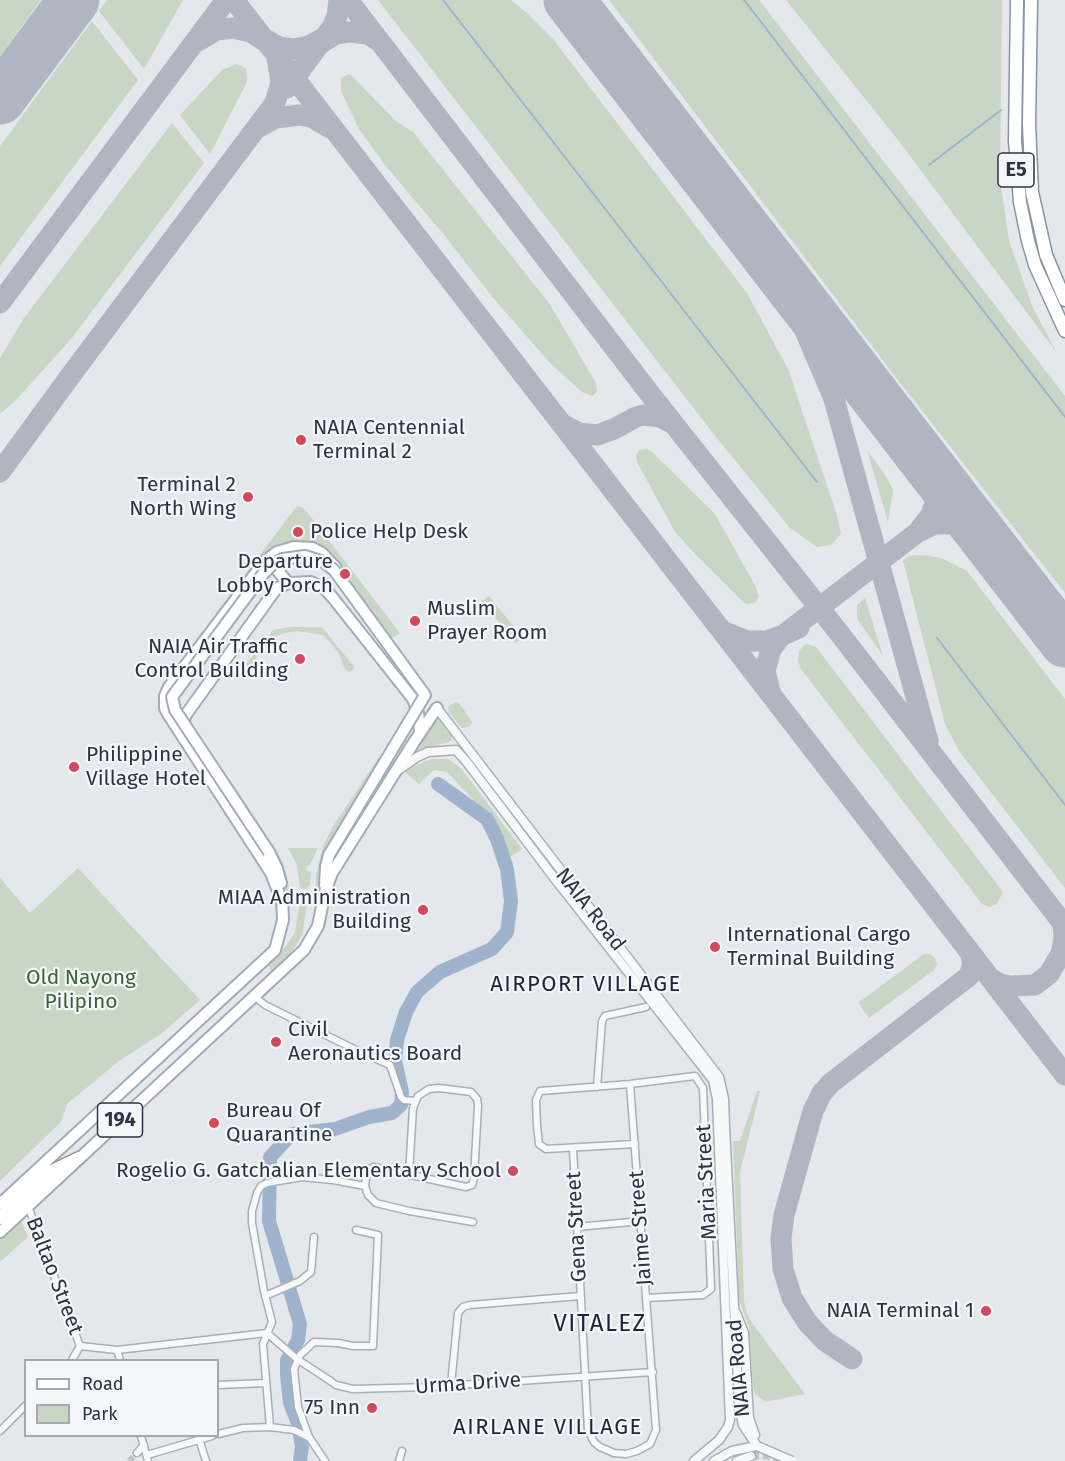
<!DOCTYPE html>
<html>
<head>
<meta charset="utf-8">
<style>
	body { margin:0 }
	#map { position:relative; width:1065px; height:1461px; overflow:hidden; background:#e4e7ec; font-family:"Fira Sans",sans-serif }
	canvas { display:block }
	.legend { position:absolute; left:24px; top:1359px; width:195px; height:78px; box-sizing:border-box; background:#f4f6f9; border:2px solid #a4a8b1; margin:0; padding:8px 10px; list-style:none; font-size:18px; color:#2b3445 }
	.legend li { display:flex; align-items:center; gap:12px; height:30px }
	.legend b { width:30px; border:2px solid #a4a8b1 }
</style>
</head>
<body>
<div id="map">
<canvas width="1065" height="1461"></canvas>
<ul class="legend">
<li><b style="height:8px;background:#fff"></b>Road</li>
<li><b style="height:16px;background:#c9d6c5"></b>Park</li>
</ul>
</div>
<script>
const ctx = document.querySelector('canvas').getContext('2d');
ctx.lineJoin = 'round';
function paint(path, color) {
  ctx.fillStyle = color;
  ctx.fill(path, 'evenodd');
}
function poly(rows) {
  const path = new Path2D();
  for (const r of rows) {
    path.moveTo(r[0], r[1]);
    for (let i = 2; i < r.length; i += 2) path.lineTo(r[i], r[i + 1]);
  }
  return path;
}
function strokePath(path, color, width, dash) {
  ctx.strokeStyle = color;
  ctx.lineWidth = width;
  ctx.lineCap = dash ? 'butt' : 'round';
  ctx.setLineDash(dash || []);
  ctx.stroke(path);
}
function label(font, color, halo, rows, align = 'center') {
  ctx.font = font + ' "Fira Sans",sans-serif';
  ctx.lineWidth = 4.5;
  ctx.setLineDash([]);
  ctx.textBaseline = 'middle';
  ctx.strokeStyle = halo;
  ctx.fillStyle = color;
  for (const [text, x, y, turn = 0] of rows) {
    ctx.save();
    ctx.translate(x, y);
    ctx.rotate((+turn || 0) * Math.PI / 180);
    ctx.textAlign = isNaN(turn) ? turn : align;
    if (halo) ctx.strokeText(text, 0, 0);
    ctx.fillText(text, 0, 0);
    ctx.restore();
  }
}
paint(poly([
	[0,0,41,0,0,56],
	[107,0,183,0,144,69,99,11],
	[378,0,511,0,530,16,553,39,747,293,789,371,803,414,836,512,841,534,831,545,817,547,790,528,712,432],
	[609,0,759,0,1065,396,1065,593,891,371],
	[786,0,1002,0,1000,179,1009,241,1033,308,1057,353,898,140],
	[92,21,138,80,0,266,0,146],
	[236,64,246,68,247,82,210,154,180,115,222,70],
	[350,74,396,121,413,132,549,303,596,383,597,391,595,394,592,396,582,392,550,363,494,299,445,236,384,164,359,129,341,91,341,79,344,76],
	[172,123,204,163,71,339,16,400,0,414,0,358,24,318],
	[647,449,652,452,715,514,756,587,759,596,756,602,749,604,744,603,697,556,675,532,637,462,636,456,639,450],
	[867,450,886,476,893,490,888,522],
	[297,506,302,507,307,512,400,633,389,640,332,567,290,555,218,615,216,613],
	[924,555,941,558,967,571,1065,699,1065,888,959,751,945,724,903,561,908,556],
	[489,596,523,638,515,643,482,601],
	[865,598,883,656,857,619,857,605],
	[291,627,322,627,355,668,350,672,345,669,338,652,323,635,297,631,285,633,273,637,257,655,251,672,244,672,242,669,273,630],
	[808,644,816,647,1003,892,997,904,989,907,982,904,801,669,798,661,799,651,803,646],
	[455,702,459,703,471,720,472,723,469,727,462,728,449,713,448,707],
	[439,713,454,734,451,741,414,752],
	[379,757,381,761,323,857,319,875,319,905,315,905,316,875,323,846,332,828],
	[432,759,448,759,460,767,522,849,510,857,507,856,490,818,447,772,434,770,419,784,405,772,411,767],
	[230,780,277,851,284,865,289,887,287,905,285,903,281,876,228,782],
	[288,848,318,848,310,865,307,866,306,870,311,872,310,885,307,889,302,889,300,888,297,865],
	[78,868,200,1000,161,1034,119,1061,67,1104,61,1122,0,1181,0,878,30,913],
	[301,896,306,896,308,898,302,936,286,960,273,973,271,972,269,965,287,945,295,932],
	[924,954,930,954,935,958,937,964,934,970,869,1018,858,1003],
	[757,1091,760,1091,740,1173,744,1301,747,1314,752,1323,805,1394,765,1402,755,1394,753,1387,749,1327,739,1300,733,1141,740,1141],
	[21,1221,28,1237,0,1262,0,1240]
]), '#c9d6c5');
strokePath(poly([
	[443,0,817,482],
	[744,0,1065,417],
	[929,165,1001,110],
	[937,638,1065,805]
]), '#9fb4cc', 2);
strokePath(poly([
	[300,1461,302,1447,298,1423,290,1403,287,1375,287,1360,298,1340,300,1324,269,1221,270,1157,292,1134,335,1129,369,1117,392,1113,401,1105,402,1092,395,1061,397,1040,406,1012,417,992,440,972,492,949,507,932,511,901,507,869,497,839,487,819,438,784]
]), '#9fb4cc', 14);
strokePath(poly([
	[234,0,1065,1075],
	[348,0,650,394,840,634,1065,926],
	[265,39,279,47,293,49,309,46,325,37],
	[198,41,217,30,232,28,251,32,263,40],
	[321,43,336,34,349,32,368,34,380,42],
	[287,88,333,26,337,16,339,0],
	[259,127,276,118,299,115,311,117,330,128],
	[754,240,803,326,834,399,928,741],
	[0,303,226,0],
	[562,424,579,433,597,435,614,429,636,417,643,415,660,417,672,423],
	[929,466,935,481,937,498,931,515,918,532,935,524,959,524,972,529,989,544],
	[0,472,71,375,275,103,281,82,277,58],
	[722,631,747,641,766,641,781,636],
	[786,633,918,532],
	[770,691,765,671,771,649,781,636,799,628],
	[990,978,1000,984,1010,986,1035,985,1049,974,1061,954,1064,938,1063,923],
	[852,1359,825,1341,807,1322,792,1298,783,1269,781,1238,784,1215,813,1111,822,1093,831,1083,969,976,973,964,970,952]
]), '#b0b6c1', 21);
strokePath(poly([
	[569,0,1065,642],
	[0,99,74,0]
]), '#b0b6c1', 51);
strokePath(poly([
	[129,1461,137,1453]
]), '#bfc3cb', 6, [6, 3]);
strokePath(poly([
	[751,1456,767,1455,782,1461]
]), '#bfc3cb', 8, [8, 4]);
const minor = poly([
	[254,996,265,1005,358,1051,390,1065,401,1097,404,1100,415,1101],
	[597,1087,602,1021,605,1016,646,1007],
	[635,1144,546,1149,539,1144,537,1126,536,1100,540,1091,630,1084,695,1076,703,1088,711,1289,703,1295,646,1298],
	[573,1149,588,1430,594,1442,600,1447,614,1453,626,1454,637,1451,650,1444,656,1430,630,1084],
	[409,1174,413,1108,418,1096,429,1089,439,1088,471,1092,477,1099,478,1105,474,1178,472,1185,466,1187,374,1167,367,1170,365,1186,368,1195,376,1203,409,1211,473,1222],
	[28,1206,80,1346],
	[577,1227,641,1221],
	[265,1296,300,1281,311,1272,314,1237],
	[267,1333,297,1359,329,1380,336,1385,353,1389,430,1387,653,1372],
	[80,1346,117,1350,267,1333],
	[117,1350,120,1360],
	[72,1360,80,1346],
	[218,1385,266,1383],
	[451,1385,458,1313,463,1307,470,1305,580,1296],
	[270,1427,263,1344,272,1322,264,1291,252,1223,252,1211,257,1193,261,1186,267,1183,302,1177,333,1180,365,1186],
	[0,1431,26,1405],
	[218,1434,243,1428,270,1427,294,1430,308,1437],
	[141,1436,148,1461],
	[199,1439,206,1461],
	[137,1453,144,1445],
	[147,1455,212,1436],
	[325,1461,309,1437,298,1407,294,1369,300,1355,314,1342,338,1343,353,1346,373,1346,378,1235,356,1230],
	[399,1461,402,1451]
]);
const tertiary = poly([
	[437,708,719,1077,724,1099,725,1127,739,1404,743,1425,757,1446,732,1451,714,1461],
	[400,769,417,757,428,752,456,750,466,761,555,879,713,1080,717,1099,730,1420,728,1427,719,1440,694,1461],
	[736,1313,744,1333,749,1418,755,1435],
	[737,1461,751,1456]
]);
const primary = poly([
	[268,559,288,583],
	[183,728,185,716,276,589,288,583,311,582,325,589,333,598,413,699,418,713,420,732],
	[269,852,277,869,281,883],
	[325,885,326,866,329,855],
	[283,904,271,873,168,714,165,708,165,696,169,687,252,578,265,561,277,552,294,547,313,548,322,553,336,568],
	[0,1204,275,950,283,920,282,898],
	[0,1232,304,950,318,926,325,892,332,873,414,742,437,708]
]);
const motorway = poly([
	[1017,0,1015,141,1020,202,1028,241,1035,265,1065,331],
	[1031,0,1029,124,1032,192,1046,255,1065,300],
	[0,1218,48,1173,79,1158]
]);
strokePath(minor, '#a9aeb7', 9);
strokePath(tertiary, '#a9aeb7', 11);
strokePath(primary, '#a3abb8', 14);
strokePath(motorway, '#8b94a3', 15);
strokePath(minor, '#f7f8fa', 6);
strokePath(tertiary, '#f7f8fa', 8);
strokePath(primary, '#fff', 10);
strokePath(motorway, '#fff', 12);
const tertiaryBridge = poly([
	[757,1446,792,1461]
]);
const primaryBridge = poly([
	[269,852,175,710,172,697,263,574,273,564,282,559,305,556,324,562,334,570,425,695,329,855]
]);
strokePath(tertiaryBridge, '#a9aeb7', 11, []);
strokePath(primaryBridge, '#a3abb8', 14, []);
strokePath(tertiaryBridge, '#f7f8fa', 8);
strokePath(primaryBridge, '#fff', 10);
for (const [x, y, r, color] of [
	[301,440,6,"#d1495b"],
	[248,497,6,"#d1495b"],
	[298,532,6,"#d1495b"],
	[345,574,6,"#d1495b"],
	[415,621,6,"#d1495b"],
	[300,659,6,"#d1495b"],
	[74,767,6,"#d1495b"],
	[423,910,6,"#d1495b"],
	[715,947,6,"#d1495b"],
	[276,1042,6,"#d1495b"],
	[214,1123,6,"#d1495b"],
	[513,1171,6,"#d1495b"],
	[986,1311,6,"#d1495b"],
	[372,1408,6,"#d1495b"]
]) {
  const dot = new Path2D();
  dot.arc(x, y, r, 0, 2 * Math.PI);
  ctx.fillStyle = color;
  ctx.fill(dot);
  strokePath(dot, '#f4f6f9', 2);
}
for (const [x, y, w] of [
	[1016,170,36],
	[120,1120,45]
]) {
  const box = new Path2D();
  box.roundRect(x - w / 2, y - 17, w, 34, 4.5);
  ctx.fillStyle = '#f4f6f9';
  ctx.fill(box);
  strokePath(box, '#2b3445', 1.5);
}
label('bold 20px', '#2b3445', null, [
	["E5",1016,170],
	["194",120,1120]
]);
label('21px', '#2b3445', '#f4f6f9', [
	["NAIA Centennial",313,428],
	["Terminal 2",313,452],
	["Terminal 2",236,485,"right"],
	["North Wing",236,509,"right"],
	["Police Help Desk",310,532],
	["Departure",333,562,"right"],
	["Lobby Porch",333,586,"right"],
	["Muslim",427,609],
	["Prayer Room",427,633],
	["NAIA Air Traffic",288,647,"right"],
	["Control Building",288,671,"right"],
	["Philippine",86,755],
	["Village Hotel",86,779],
	["MIAA Administration",411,898,"right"],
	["Building",411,922,"right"],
	["International Cargo",727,935],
	["Terminal Building",727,959],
	["Civil",288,1030],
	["Aeronautics Board",288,1054],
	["Bureau Of",226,1111],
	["Quarantine",226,1135],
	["Rogelio G. Gatchalian Elementary School",501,1171,"right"],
	["NAIA Terminal 1",974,1311,"right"],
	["75 Inn",360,1408,"right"]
], 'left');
label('21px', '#2b3445', '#f4f6f9', [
	["NAIA Road",590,910,52],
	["Maria Street",707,1182,-93],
	["Gena Street",577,1227,-93],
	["Jaime Street",641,1228,-94],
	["Baltao Street",54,1276,69],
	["NAIA Road",739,1368,-95],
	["Urma Drive",468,1384,-4]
]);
label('21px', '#3f6138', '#f4f6f9', [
	["Old Nayong",81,978],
	["Pilipino",81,1002]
]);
ctx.letterSpacing = '1.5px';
label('22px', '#1d2536', '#f4f6f9', [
	["AIRPORT VILLAGE",586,985],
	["AIRLANE VILLAGE",548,1428]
]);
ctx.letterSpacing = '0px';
ctx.letterSpacing = '1.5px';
label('24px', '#1d2536', '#f4f6f9', [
	["VITALEZ",600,1324]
]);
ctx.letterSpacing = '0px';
</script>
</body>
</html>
